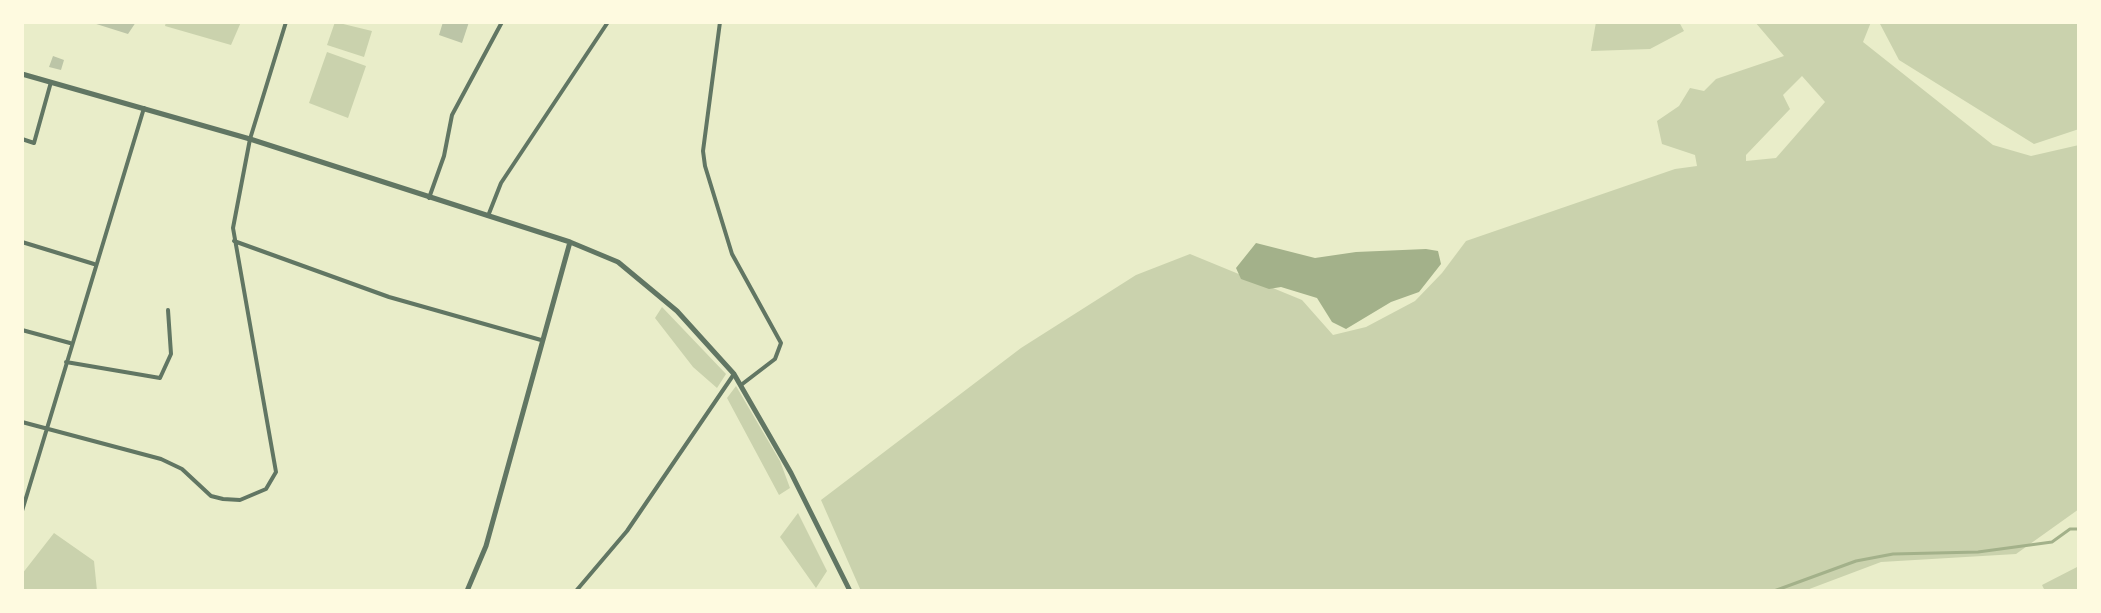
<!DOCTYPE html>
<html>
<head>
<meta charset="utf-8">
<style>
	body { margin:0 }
	#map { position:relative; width:2101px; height:613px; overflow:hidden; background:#e9edc9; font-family:Overpass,sans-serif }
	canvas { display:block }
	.frame { position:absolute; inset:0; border:24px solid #fefae0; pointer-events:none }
</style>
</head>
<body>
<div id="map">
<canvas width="2101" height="613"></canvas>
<div class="frame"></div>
</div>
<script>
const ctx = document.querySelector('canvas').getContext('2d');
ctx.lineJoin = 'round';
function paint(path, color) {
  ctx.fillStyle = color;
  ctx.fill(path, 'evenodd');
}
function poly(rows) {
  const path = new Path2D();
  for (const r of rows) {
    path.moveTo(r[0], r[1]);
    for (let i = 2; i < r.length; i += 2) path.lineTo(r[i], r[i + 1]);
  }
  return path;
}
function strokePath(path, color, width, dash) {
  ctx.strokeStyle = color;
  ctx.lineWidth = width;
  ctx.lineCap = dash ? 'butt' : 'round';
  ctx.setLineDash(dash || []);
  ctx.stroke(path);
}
paint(poly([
	[166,22,241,22,231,45,165,26],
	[335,22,372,31,364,57,327,45],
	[1596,22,1679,22,1684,31,1650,49,1591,51],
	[1755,22,1871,22,1863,42,1993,145,2031,156,2079,145,2079,509,2016,554,1881,562,1804,591,861,591,821,500,1021,348,1136,275,1190,254,1302,300,1333,335,1366,327,1415,301,1442,273,1466,241,1675,169,1697,166,1695,155,1662,144,1657,121,1679,106,1690,88,1704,91,1716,79,1784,56],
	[1802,76,1825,102,1776,158,1746,161,1746,155,1790,109,1783,95],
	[1879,22,2079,22,2079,129,2034,144,1899,60],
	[327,52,366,66,348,118,309,103],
	[662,307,726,374,717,388,693,367,655,318],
	[736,386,780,461,790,488,779,495,727,398],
	[798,513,827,571,816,588,780,537],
	[54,533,94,561,97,591,22,591,22,574],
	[2079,566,2079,591,2045,591,2042,585]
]), '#cad2ad');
paint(poly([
	[1256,243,1315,258,1356,252,1426,249,1438,251,1441,264,1419,292,1391,302,1346,329,1332,322,1317,298,1281,287,1269,289,1241,279,1236,268]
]), '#a3b18a');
strokePath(poly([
	[1774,591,1856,561,1893,554,1978,552,2052,542,2070,529,2079,529]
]), '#a3b18a', 3);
paint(poly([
	[90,22,136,22,128,34],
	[443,22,469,22,462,43,439,35],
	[53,56,64,60,61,70,49,67]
]), '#bcc5a7');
strokePath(poly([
	[720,22,703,151,705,166,732,254,781,343,775,359,741,385],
	[22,139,34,143,51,82],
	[429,198,444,156,452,115,502,22],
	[488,216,501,183,608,22],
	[234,241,389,297,541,340],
	[22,242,94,264],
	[22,330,70,343],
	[66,362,160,378,171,354,168,310],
	[22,422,161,459,182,469,211,496,223,499,240,500,266,489,276,472,233,228,250,139,286,22],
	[22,511,144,108],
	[576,591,627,531,734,374]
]), '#617663', 4);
strokePath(poly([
	[22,74,250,139,570,242,618,262,677,311,734,374,791,473,850,591],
	[467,591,486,546,570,242]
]), '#617663', 5);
</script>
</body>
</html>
